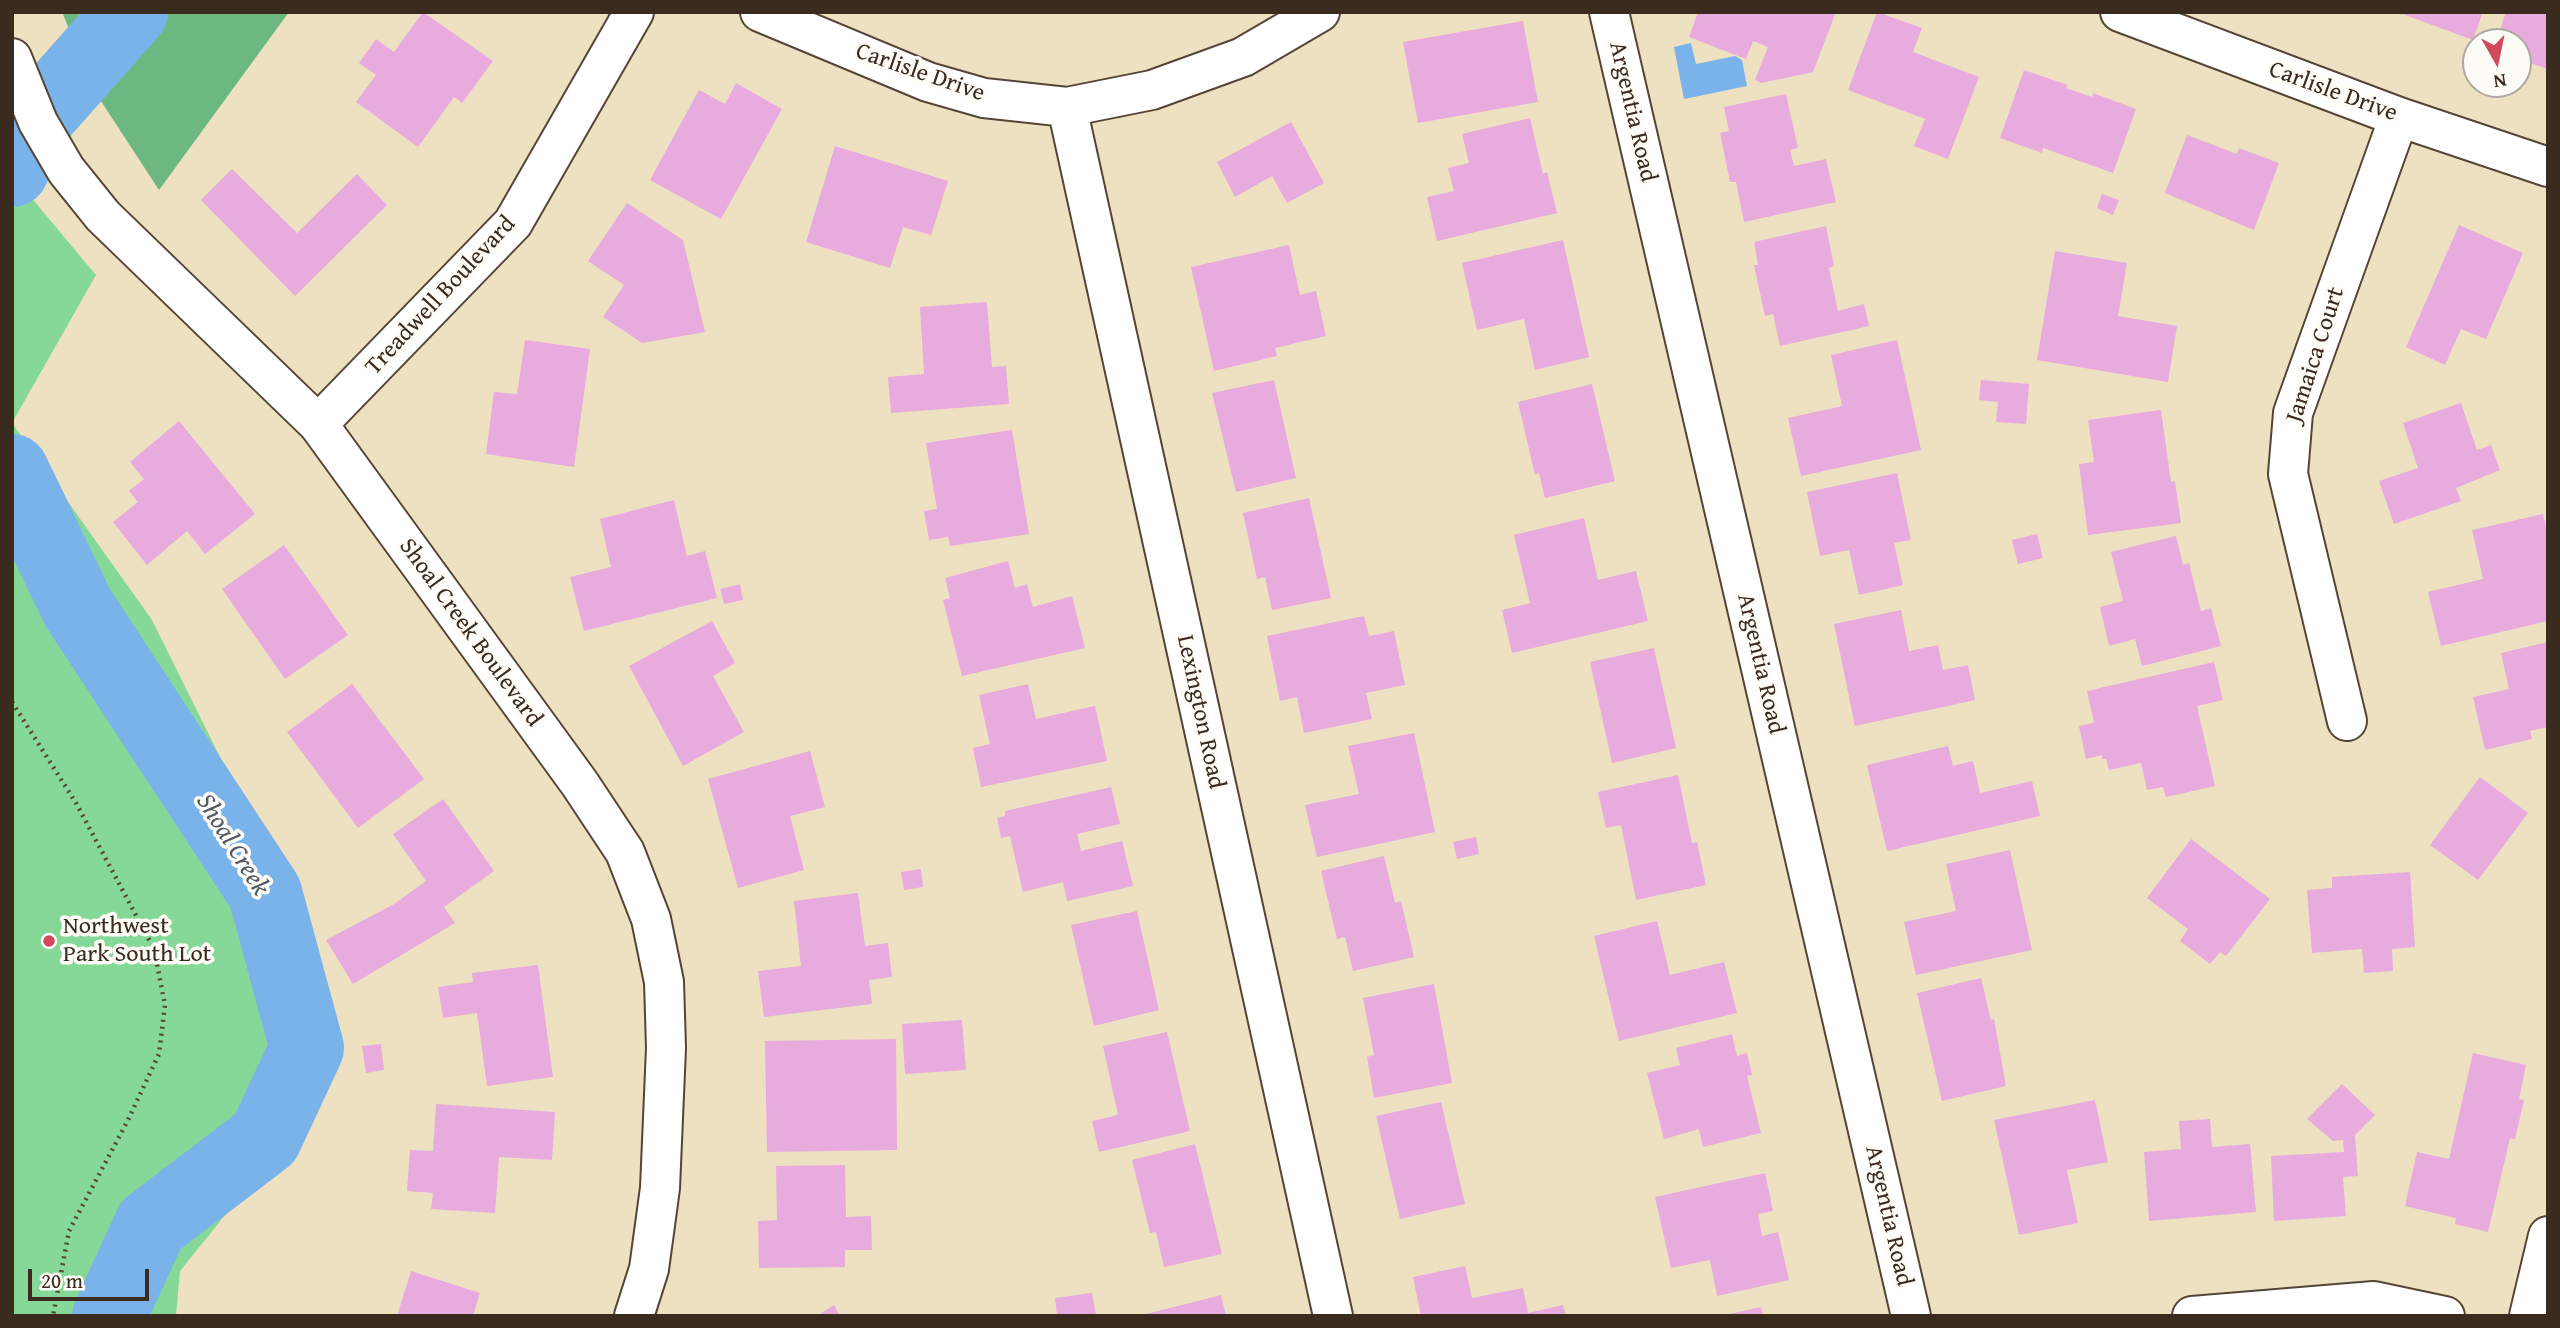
<!DOCTYPE html>
<html>
<head>
<meta charset="utf-8">
<style>
	body { margin:0 }
	#map { position:relative; width:2560px; height:1328px; overflow:hidden; background:#ede1c1; font-family:"Gentium Book Plus",serif }
	canvas { display:block }
	.frame { position:absolute; inset:0; border:14px solid #3b2a1e; pointer-events:none }
	.north { position:absolute; left:2462px; top:28px; width:70px; height:70px; box-sizing:border-box; background:#fdfcf7; border:2px solid #afa8a0; border-radius:50%; rotate:171deg; font-size:19px; font-weight:700; line-height:28px; text-align:center; color:#3b2a1e }
	.north::after { content:''; display:block; margin:auto; width:24px; height:32px; background:#d1495b; clip-path:polygon(50% 0,100% 100%,50% 72%,0 100%) }
	.scale { position:absolute; left:28px; top:1269px; width:121px; height:32px; box-sizing:border-box; border:4px solid #3b2a1e; border-top:0; padding-left:9px; font-size:21px; line-height:24px; white-space:nowrap; color:#3b2a1e; -webkit-text-stroke:5px #fdfcf7; paint-order:stroke }
</style>
</head>
<body>
<div id="map">
<canvas width="2560" height="1328"></canvas>
<div class="frame"></div>
<div class="north">N</div>
<div class="scale">20 m</div>
</div>
<script>
const ctx = document.querySelector('canvas').getContext('2d');
ctx.lineJoin = 'round';
function paint(path, color) {
  ctx.fillStyle = color;
  ctx.fill(path, 'evenodd');
}
function poly(rows) {
  const path = new Path2D();
  for (const r of rows) {
    path.moveTo(r[0], r[1]);
    for (let i = 2; i < r.length; i += 2) path.lineTo(r[i], r[i + 1]);
  }
  return path;
}
function strokePath(path, color, width, dash) {
  ctx.strokeStyle = color;
  ctx.lineWidth = width;
  ctx.lineCap = dash ? 'butt' : 'round';
  ctx.setLineDash(dash || []);
  ctx.stroke(path);
}
function label(font, color, halo, rows, align = 'center') {
  ctx.font = font + ' "Gentium Book Plus",serif';
  ctx.lineWidth = 7;
  ctx.setLineDash([]);
  ctx.textBaseline = 'middle';
  ctx.strokeStyle = halo;
  ctx.fillStyle = color;
  for (const [text, x, y, turn = 0] of rows) {
    ctx.save();
    ctx.translate(x, y);
    ctx.rotate((+turn || 0) * Math.PI / 180);
    ctx.textAlign = isNaN(turn) ? turn : align;
    if (halo) ctx.strokeText(text, 0, 0);
    ctx.fillText(text, 0, 0);
    ctx.restore();
  }
}
paint(poly([
	[12,167,19,183,96,275,12,423,152,620,293,904,322,1095,180,1271,176,1316,12,1316]
]), '#86d898');
paint(poly([
	[62,12,289,12,159,190,97,95]
]), '#6cb880');
paint(poly([
	[1691,43,1696,64,1735,56,1742,60,1747,86,1684,99,1674,47]
]), '#79b3ea');
strokePath(poly([
	[12,170,37,118,131,12],
	[12,471,78,608,265,893,307,1048,265,1138,151,1225,109,1316]
]), '#79b3ea', 74);
paint(poly([
	[423,12,493,61,462,103,454,97,418,147,356,102,376,75,359,63,376,39,394,52],
	[1698,12,1836,12,1813,72,1761,83,1755,80,1768,47,1753,41,1746,59,1689,37],
	[1877,12,1922,28,1913,52,1979,77,1948,159,1914,146,1925,119,1848,90],
	[2397,12,2483,12,2473,40],
	[2506,12,2548,12,2548,69,2518,59,2518,42,2496,42],
	[1523,21,1538,102,1418,123,1403,42],
	[2024,70,2068,85,2066,88,2092,97,2093,93,2136,109,2113,173,2043,148,2042,153,2000,138],
	[736,83,782,109,721,219,650,180,699,90,725,104],
	[1786,94,1798,148,1790,150,1794,166,1826,159,1836,202,1744,222,1736,182,1730,182,1720,133,1729,131,1724,107],
	[1530,118,1543,174,1547,172,1557,213,1437,241,1427,197,1454,191,1448,168,1469,163,1462,134],
	[1291,122,1324,183,1287,203,1272,176,1235,197,1217,162],
	[2187,135,2237,154,2239,148,2279,163,2254,230,2165,193],
	[835,146,948,181,931,235,903,227,890,268,806,242],
	[232,169,297,233,357,174,387,205,295,296,201,200],
	[2102,194,2119,200,2113,215,2097,208],
	[627,203,683,240,705,332,642,343,603,317,624,285,588,261],
	[2459,225,2523,253,2486,339,2461,329,2445,365,2406,347],
	[1826,226,1834,266,1829,268,1838,311,1864,304,1869,326,1780,346,1773,314,1765,316,1754,265,1758,265,1754,242],
	[1563,240,1589,357,1535,370,1524,319,1477,330,1462,263],
	[1289,245,1300,295,1316,291,1326,336,1275,348,1277,356,1214,371,1191,267],
	[2055,251,2127,263,2118,316,2177,326,2168,382,2037,360],
	[987,302,992,367,1006,366,1009,404,891,413,888,377,924,374,920,307],
	[525,340,590,349,574,467,486,454,494,392,517,394],
	[1897,340,1921,450,1801,476,1788,418,1842,406,1831,355],
	[1274,380,1296,478,1236,492,1212,393],
	[1981,380,2029,384,2026,424,1996,422,1998,402,1979,400],
	[1592,384,1615,481,1545,498,1539,473,1535,475,1518,402],
	[2461,403,2477,450,2491,445,2500,470,2456,488,2461,501,2394,524,2379,481,2418,468,2403,423],
	[2161,410,2171,482,2175,481,2181,523,2088,535,2079,464,2094,462,2088,420],
	[179,421,255,514,205,554,187,531,147,565,113,522,138,502,129,491,144,479,130,462],
	[1012,430,1029,534,950,546,948,537,929,540,924,511,937,509,926,443],
	[1897,473,1911,540,1894,543,1903,585,1859,595,1849,550,1820,556,1807,492],
	[1309,498,1331,598,1272,610,1265,577,1257,579,1243,513],
	[674,500,687,556,705,551,717,598,584,631,570,577,611,567,600,519],
	[2543,514,2548,536,2548,621,2441,646,2428,592,2483,579,2472,530],
	[1584,518,1598,580,1636,571,1648,621,1512,653,1502,610,1530,603,1514,535],
	[2037,534,2043,558,2018,564,2012,540],
	[2176,536,2183,565,2189,563,2201,611,2211,608,2221,646,2142,666,2135,639,2109,646,2100,607,2123,601,2111,552],
	[284,545,348,635,285,679,222,589],
	[1008,561,1015,588,1027,584,1033,607,1072,596,1085,648,962,676,943,600,950,598,945,578],
	[740,584,743,600,724,604,720,589],
	[1901,610,1909,651,1938,645,1943,670,1968,665,1975,700,1855,726,1834,624],
	[1364,616,1369,636,1394,631,1405,685,1366,693,1372,719,1304,733,1297,697,1280,701,1267,636],
	[712,621,735,663,713,676,744,732,683,766,629,666],
	[2548,642,2548,727,2530,731,2532,739,2485,750,2473,697,2509,689,2501,653],
	[1654,648,1676,748,1612,763,1590,662],
	[2214,662,2223,700,2197,706,2215,786,2166,797,2163,787,2147,790,2141,763,2109,770,2106,759,2102,759,2102,755,2086,759,2079,726,2094,723,2087,691],
	[352,684,424,779,358,828,287,732],
	[1028,684,1036,719,1095,706,1107,761,981,787,973,748,990,744,979,695],
	[1414,733,1435,832,1317,857,1305,805,1359,794,1348,746],
	[1948,746,1953,766,1973,761,1980,793,2032,781,2040,816,1887,851,1867,765],
	[810,751,825,807,790,816,804,870,738,888,708,779],
	[1678,775,1692,843,1697,842,1706,885,1636,900,1621,825,1606,828,1598,792],
	[2480,777,2528,813,2478,880,2430,845],
	[1111,787,1120,824,1077,834,1081,851,1122,841,1133,886,1067,901,1063,882,1023,892,1010,836,1001,838,997,818,1005,816,1005,811],
	[443,799,494,871,444,907,455,923,353,984,326,940,394,904,426,881,393,834],
	[1476,837,1479,854,1457,859,1453,842],
	[2191,839,2270,899,2226,956,2220,952,2210,964,2180,941,2188,929,2147,898],
	[2010,850,2032,950,1916,975,1904,922,1956,911,1946,864],
	[1384,856,1395,903,1401,901,1414,957,1353,971,1345,937,1337,939,1321,871],
	[921,869,923,887,904,890,901,872],
	[2410,872,2415,947,2392,949,2393,971,2364,973,2362,949,2312,953,2307,890,2332,888,2332,877],
	[858,893,865,946,888,943,892,977,869,980,872,1004,764,1017,758,971,801,966,794,901],
	[1137,911,1159,1010,1094,1026,1071,925],
	[1657,921,1670,975,1724,962,1737,1013,1619,1041,1594,936],
	[538,965,553,1077,487,1086,477,1013,443,1018,438,987,473,982,472,973],
	[1981,978,1991,1020,1994,1019,2006,1086,1942,1101,1917,993],
	[1434,984,1452,1083,1374,1098,1367,1057,1374,1055,1363,998],
	[962,1020,966,1070,905,1074,902,1024],
	[1167,1032,1190,1131,1099,1152,1092,1121,1118,1115,1103,1046],
	[1732,1034,1737,1056,1747,1053,1752,1075,1747,1076,1761,1133,1703,1147,1699,1129,1664,1139,1647,1073,1680,1065,1676,1048],
	[896,1039,897,1150,767,1152,765,1041],
	[381,1044,384,1070,366,1073,362,1046],
	[2473,1053,2526,1065,2519,1099,2524,1100,2515,1139,2510,1138,2488,1232,2455,1224,2456,1218,2405,1206,2417,1152,2449,1159],
	[2342,1084,2375,1115,2355,1135,2358,1176,2343,1177,2346,1216,2274,1221,2271,1156,2344,1152,2343,1140,2333,1141,2307,1119],
	[2095,1100,2108,1162,2067,1170,2078,1223,2019,1235,1994,1120],
	[1441,1102,1465,1204,1400,1219,1376,1116],
	[436,1104,555,1112,552,1160,499,1157,495,1213,431,1209,433,1193,407,1191,410,1150,433,1151],
	[2210,1119,2212,1147,2250,1144,2256,1212,2149,1221,2144,1152,2181,1149,2179,1121],
	[1195,1144,1222,1254,1164,1267,1156,1232,1150,1233,1132,1160],
	[845,1165,846,1217,871,1216,872,1250,845,1250,845,1267,759,1268,758,1221,777,1220,776,1166],
	[1765,1173,1773,1211,1758,1214,1762,1236,1778,1232,1789,1280,1717,1296,1710,1260,1671,1268,1655,1197],
	[1465,1266,1472,1298,1523,1288,1528,1313,1563,1305,1566,1316,1421,1316,1413,1277],
	[411,1271,480,1293,473,1316,397,1316],
	[1092,1293,1096,1315,1057,1316,1055,1298],
	[1221,1295,1226,1316,1142,1316,1142,1315],
	[834,1305,840,1316,817,1316],
	[1761,1307,1763,1316,1725,1316,1725,1315]
]), '#e8abdd');
const minor = poly([
	[760,12,928,82,984,98,1067,107,1152,90,1243,57,1320,12],
	[1609,12,1911,1316],
	[2120,12,2399,117,2548,167],
	[1067,107,1333,1316],
	[318,424,513,223,634,12],
	[2347,721,2288,474,2293,413,2399,117],
	[2192,1316,2374,1301,2445,1316]
]);
const tertiary = poly([
	[12,58,38,122,66,170,103,216,318,424,580,784,625,852,651,919,664,982,666,1048,660,1188,649,1269,634,1316],
	[2529,1316,2548,1236]
]);
strokePath(minor, '#564536', 42);
strokePath(tertiary, '#564536', 42);
strokePath(poly([
	[12,702,76,803,154,949,165,1005,159,1054,127,1122,69,1231,53,1316]
]), '#564536', 4.5, [2, 5]);
strokePath(minor, '#fff', 38);
strokePath(tertiary, '#fff', 38);
for (const [x, y, r, color] of [
	[49,941,7,"#d1495b"]
]) {
  const dot = new Path2D();
  dot.arc(x, y, r, 0, 2 * Math.PI);
  ctx.fillStyle = color;
  ctx.fill(dot);
  strokePath(dot, '#fdfcf7', 2.5);
}
label('24px', '#3b2a1e', '#fdfcf7', [
	["Carlisle Drive",920,73,19],
	["Carlisle Drive",2333,92,20],
	["Argentia Road",1632,112,77],
	["Treadwell Boulevard",441,296,-47],
	["Jamaica Court",2316,355,-72],
	["Shoal Creek Boulevard",470,633,54],
	["Argentia Road",1760,664,77],
	["Lexington Road",1200,712,78],
	["Argentia Road",1888,1216,77]
]);
label('24px', '#3b2a1e', '#fdfcf7', [
	["Northwest",63,927],
	["Park South Lot",63,955]
], 'left');
label('italic 26px', '#515a65', '#fdfcf7', [
	["Shoal Creek",232,845,58]
]);
</script>
</body>
</html>
